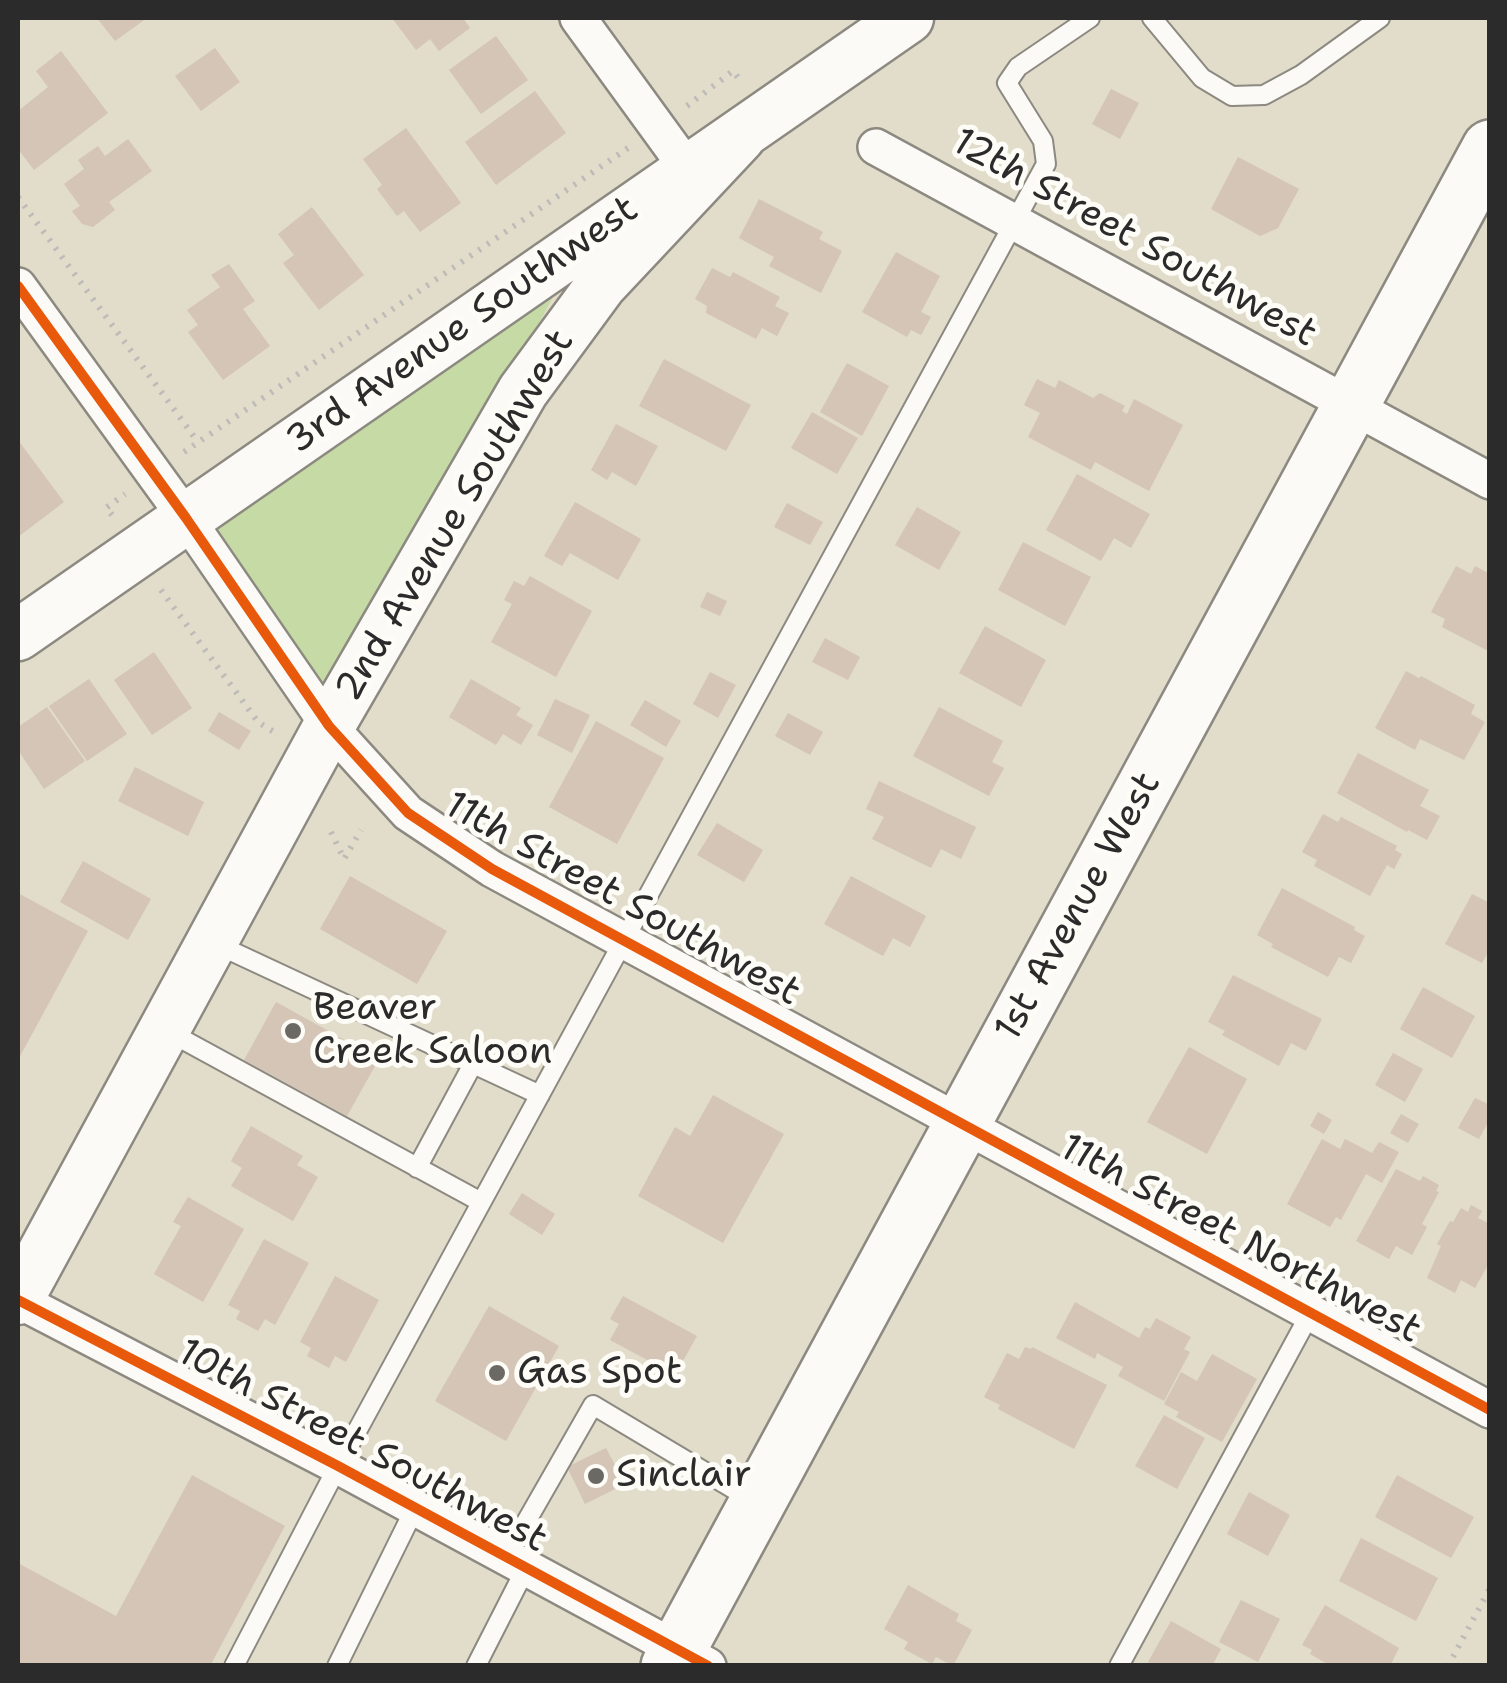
<!DOCTYPE html>
<html>
<head>
<meta charset="utf-8">
<style>
	body { margin:0 }
	#map { position:relative; width:1507px; height:1683px; overflow:hidden; background:#e2dcca; font-family:"Shantell Sans",sans-serif }
	canvas { display:block }
	.frame { position:absolute; inset:0; border:20px solid #2b2b2b; pointer-events:none }
</style>
</head>
<body>
<div id="map">
<canvas width="1507" height="1683"></canvas>
<div class="frame"></div>
</div>
<script>
const ctx = document.querySelector('canvas').getContext('2d');
ctx.lineJoin = 'round';
function paint(path, color) {
  ctx.fillStyle = color;
  ctx.fill(path, 'evenodd');
}
function poly(rows) {
  const path = new Path2D();
  for (const r of rows) {
    path.moveTo(r[0], r[1]);
    for (let i = 2; i < r.length; i += 2) path.lineTo(r[i], r[i + 1]);
  }
  return path;
}
function strokePath(path, color, width, dash) {
  ctx.strokeStyle = color;
  ctx.lineWidth = width;
  ctx.lineCap = dash ? 'butt' : 'round';
  ctx.setLineDash(dash || []);
  ctx.stroke(path);
}
function label(font, color, halo, rows, align = 'center') {
  ctx.font = font + ' "Shantell Sans",sans-serif';
  ctx.lineWidth = 10;
  ctx.setLineDash([]);
  ctx.textBaseline = 'middle';
  ctx.strokeStyle = halo;
  ctx.fillStyle = color;
  for (const [text, x, y, turn = 0] of rows) {
    ctx.save();
    ctx.translate(x, y);
    ctx.rotate((+turn || 0) * Math.PI / 180);
    ctx.textAlign = isNaN(turn) ? turn : align;
    if (halo) ctx.strokeText(text, 0, 0);
    ctx.fillText(text, 0, 0);
    ctx.restore();
  }
}
paint(poly([
	[582,241,329,726,186,518]
]), '#c5daa4');
paint(poly([
	[97,18,147,18,115,41],
	[392,18,463,18,470,28,439,51,430,39,416,50],
	[496,36,528,80,481,114,449,70],
	[215,48,240,82,201,111,175,76],
	[61,51,108,113,34,170,18,149,18,111,48,87,36,71],
	[1111,89,1139,103,1120,139,1092,124],
	[535,91,566,133,496,185,465,142],
	[406,128,461,203,420,232,404,211,397,216,377,189,382,185,363,159],
	[128,139,152,171,109,202,115,210,93,227,82,224,72,211,80,206,64,184,84,169,78,160,98,146,105,156],
	[1238,157,1299,189,1278,228,1260,236,1211,209],
	[759,199,823,232,819,239,842,251,821,293,769,266,774,257,739,238],
	[312,207,364,275,319,310,283,263,294,255,278,234],
	[896,252,940,276,921,312,931,317,921,335,911,330,907,337,862,312],
	[229,264,255,301,243,309,270,346,223,380,188,332,198,325,187,310,220,287,211,275],
	[712,268,730,277,733,272,780,297,775,306,789,313,777,336,762,328,756,339,706,313,707,306,695,299],
	[664,359,751,405,726,451,639,406],
	[847,363,889,386,862,436,820,412],
	[1037,379,1055,388,1059,380,1093,398,1100,393,1125,406,1122,411,1127,414,1134,399,1183,425,1149,491,1095,462,1091,470,1028,437,1040,413,1024,405],
	[812,412,858,438,837,474,791,448],
	[616,424,658,446,636,486,612,472,607,480,591,470],
	[18,440,64,502,18,537],
	[1077,474,1150,514,1131,548,1114,538,1101,561,1046,530],
	[575,502,641,539,618,580,570,553,562,566,544,556],
	[787,503,823,522,810,545,774,527],
	[917,507,961,532,939,570,895,545],
	[1023,542,1091,577,1065,626,998,590],
	[1456,566,1471,574,1475,566,1490,574,1490,652,1442,627,1445,619,1431,612],
	[530,576,592,611,556,677,491,642,512,604,504,600,514,581,524,586],
	[707,592,727,601,720,616,700,607],
	[985,626,1046,660,1021,707,959,673],
	[825,638,860,657,848,680,812,662],
	[154,652,192,708,152,735,114,680],
	[1406,671,1419,678,1421,676,1475,705,1471,714,1485,722,1464,760,1420,739,1415,750,1375,728],
	[710,672,736,685,718,718,693,704],
	[89,679,127,734,87,761,49,706],
	[471,679,521,708,516,715,533,725,521,745,503,734,496,745,449,717],
	[555,699,590,715,572,753,537,735],
	[645,700,681,721,666,747,630,725],
	[47,707,85,761,44,789,18,750,18,727],
	[939,707,1003,741,992,762,1004,768,989,796,913,756],
	[219,712,251,731,239,750,208,731],
	[788,713,823,732,810,755,775,736],
	[596,721,664,758,617,844,549,807],
	[1358,753,1429,790,1420,806,1440,816,1427,840,1408,830,1407,832,1337,793],
	[135,767,204,802,188,836,118,801],
	[879,781,976,827,961,859,941,849,931,868,872,839,884,817,866,809],
	[1323,814,1338,822,1341,817,1397,846,1395,850,1402,854,1394,869,1387,865,1370,896,1314,866,1317,860,1302,852],
	[717,823,763,850,744,882,697,855],
	[83,861,151,899,128,940,60,902],
	[350,876,447,931,417,984,320,929],
	[851,876,926,916,910,947,893,938,883,956,824,924],
	[1282,888,1355,927,1354,930,1365,936,1351,963,1339,957,1328,977,1271,947,1273,944,1257,935],
	[18,893,88,931,18,1060],
	[1472,894,1490,903,1490,949,1482,963,1445,944],
	[1233,975,1322,1019,1306,1051,1291,1043,1279,1066,1222,1035,1225,1031,1208,1022],
	[1423,987,1475,1016,1452,1058,1400,1029],
	[276,1002,379,1059,347,1116,244,1060],
	[1189,1047,1247,1079,1207,1154,1147,1122],
	[1393,1053,1423,1069,1405,1102,1375,1085],
	[713,1095,784,1134,723,1243,638,1196,675,1127,690,1136],
	[1475,1098,1490,1105,1490,1119,1479,1139,1458,1128],
	[1318,1112,1332,1120,1324,1134,1310,1126],
	[1401,1114,1419,1124,1408,1143,1390,1133],
	[251,1126,303,1156,297,1165,318,1177,293,1221,231,1186,242,1168,231,1161],
	[1322,1139,1340,1149,1345,1139,1372,1153,1379,1142,1399,1152,1382,1183,1366,1174,1341,1220,1336,1217,1330,1227,1287,1204],
	[1396,1169,1420,1181,1423,1176,1439,1185,1436,1191,1439,1192,1422,1224,1427,1227,1412,1255,1396,1246,1389,1259,1356,1241],
	[522,1193,555,1214,542,1235,509,1214],
	[188,1197,244,1229,203,1302,154,1274,181,1226,173,1222],
	[1471,1205,1482,1211,1478,1218,1490,1224,1490,1261,1475,1288,1461,1280,1455,1293,1427,1278,1441,1246,1437,1244,1450,1221,1453,1222,1461,1208,1468,1212],
	[264,1239,309,1263,275,1325,265,1319,258,1331,236,1319,240,1311,228,1305],
	[335,1276,379,1300,346,1362,335,1356,329,1368,307,1356,311,1348,300,1342],
	[623,1296,697,1336,675,1375,610,1340,619,1324,610,1319],
	[1075,1302,1139,1338,1145,1327,1150,1329,1156,1318,1191,1337,1184,1349,1190,1352,1164,1401,1118,1376,1123,1367,1097,1353,1095,1359,1056,1338],
	[489,1306,559,1346,506,1441,435,1401],
	[1025,1347,1031,1349,1032,1347,1107,1385,1074,1449,998,1409,1000,1405,984,1397,1007,1353,1019,1359],
	[1212,1354,1257,1379,1222,1442,1176,1417,1179,1412,1164,1404,1181,1372,1197,1381],
	[1164,1415,1205,1438,1177,1489,1135,1466],
	[606,1448,625,1484,585,1504,567,1467],
	[192,1475,285,1526,210,1666,18,1666,18,1563,116,1616],
	[1397,1475,1474,1517,1451,1558,1375,1517],
	[1249,1492,1290,1515,1268,1556,1227,1534],
	[1361,1538,1438,1578,1416,1621,1339,1581],
	[908,1585,959,1614,956,1621,972,1630,953,1666,936,1657,932,1664,904,1649,908,1642,884,1629],
	[1241,1600,1280,1619,1258,1662,1219,1642],
	[1325,1605,1399,1648,1390,1666,1331,1666,1310,1654,1312,1650,1302,1645],
	[1171,1621,1221,1649,1212,1666,1154,1666,1148,1662]
]), '#d4c5b6');
const lane = poly([
	[1152,18,1202,78,1232,96,1264,95,1301,75,1380,18],
	[216,944,540,1095],
	[169,1032,481,1202],
	[417,1168,473,1064],
	[506,1557,593,1405,752,1500],
	[234,1666,338,1466,1046,164,1043,141,1007,83,1018,67,1090,18],
	[337,1666,415,1508],
	[476,1666,526,1568],
	[1119,1666,1311,1312]
]);
const street = poly([
	[578,18,690,172],
	[876,147,1490,481],
	[18,286,186,518,329,726,408,813,492,869,1490,1410],
	[18,1300,338,1466,708,1666]
]);
const secondary = poly([
	[18,635,908,18],
	[18,1299,329,726,523,391,601,285,740,137]
]);
const primary = poly([
	[669,1666,1490,148]
]);
strokePath(lane, '#8c8980', 22);
strokePath(street, '#8c8980', 40);
strokePath(secondary, '#8c8980', 55);
strokePath(primary, '#8c8980', 60);
strokePath(poly([
	[687,106,733,71,742,83],
	[18,197,198,442],
	[184,452,628,148],
	[112,515,106,508,125,494],
	[161,590,258,722,274,732],
	[331,832,344,859,361,830],
	[1448,1666,1490,1588]
]), '#bcbbb7', 6, [2.5, 8]);
strokePath(lane, '#fbfaf7', 18);
strokePath(street, '#fbfaf7', 35);
strokePath(secondary, '#fbfaf7', 50);
strokePath(primary, '#fbfaf7', 55);
strokePath(poly([
	[18,286,186,518,329,726,408,813,492,869,1490,1410],
	[18,1300,338,1466,708,1666]
]), '#e8590c', 10);
for (const [x, y, r, color] of [
	[293,1031,10,"#6b6963"],
	[497,1373,10,"#6b6963"],
	[596,1476,10,"#6b6963"]
]) {
  const dot = new Path2D();
  dot.arc(x, y, r, 0, 2 * Math.PI);
  ctx.fillStyle = color;
  ctx.fill(dot);
  strokePath(dot, '#fdfcf7', 4);
}
label('38px', '#2b2b2b', '#fdfcf7', [
	["12th Street Southwest",1134,239,29],
	["3rd Avenue Southwest",463,326,-35],
	["2nd Avenue Southwest",456,516,-59],
	["11th Street Southwest",622,900,29],
	["1st Avenue West",1079,907,-61],
	["11th Street Northwest",1240,1240,28],
	["10th Street Southwest",362,1447,28]
]);
label('38px', '#2b2b2b', '#fdfcf7', [
	["Beaver",313,1009],
	["Creek Saloon",313,1053],
	["Gas Spot",517,1373],
	["Sinclair",616,1476]
], 'left');
</script>
</body>
</html>
